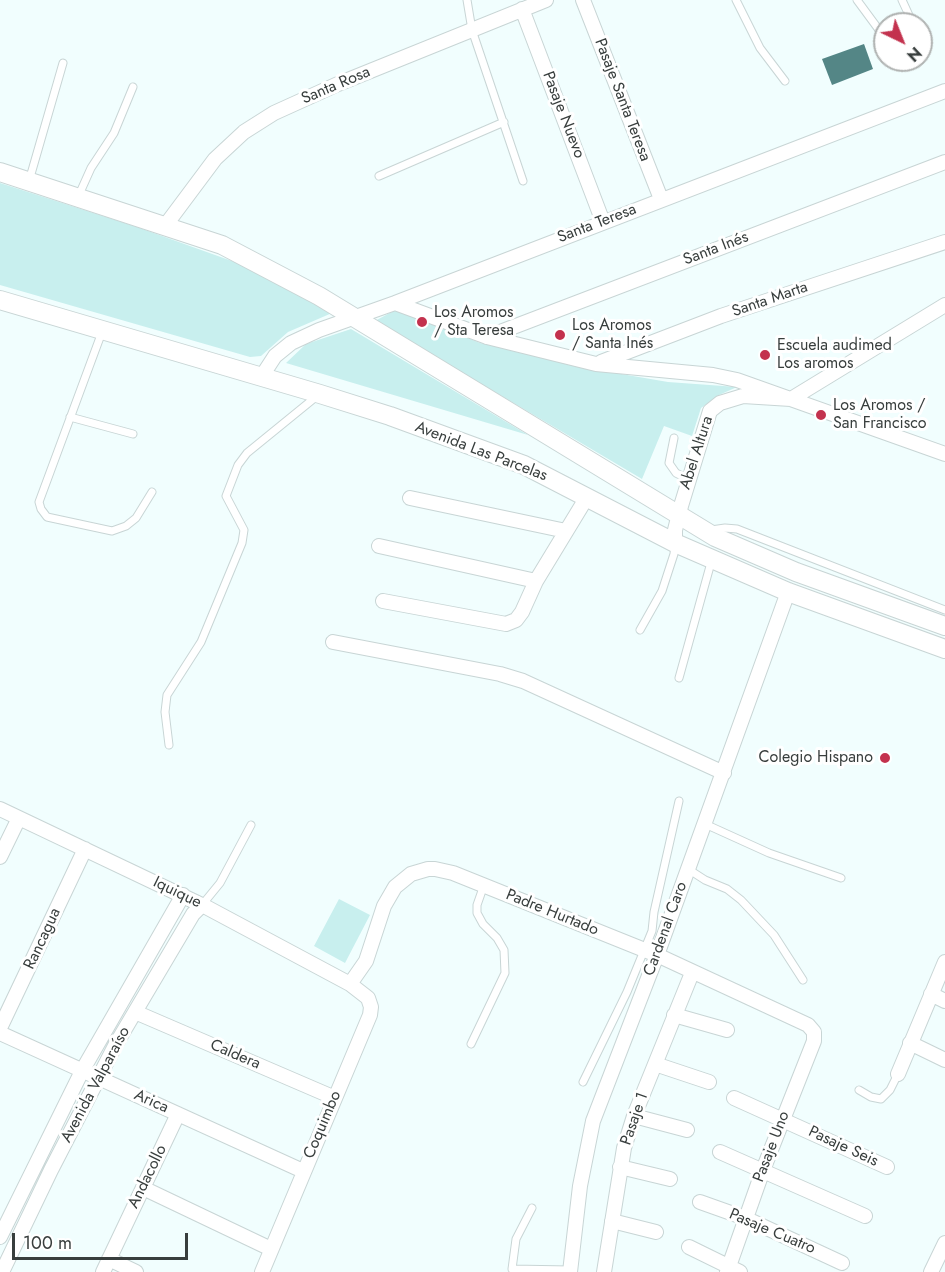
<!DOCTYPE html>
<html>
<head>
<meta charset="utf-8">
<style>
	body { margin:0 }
	#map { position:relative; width:945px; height:1272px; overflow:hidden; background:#f1fefe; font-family:Jost,sans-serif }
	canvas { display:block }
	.north { position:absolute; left:873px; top:12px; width:60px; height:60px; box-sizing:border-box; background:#fff; border:2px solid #afb2b1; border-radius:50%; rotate:137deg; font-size:16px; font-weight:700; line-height:24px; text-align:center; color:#383e3d }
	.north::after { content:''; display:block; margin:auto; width:21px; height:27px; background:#c3324e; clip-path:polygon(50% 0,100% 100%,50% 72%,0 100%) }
	.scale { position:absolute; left:12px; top:1233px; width:176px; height:27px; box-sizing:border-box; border:3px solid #383e3d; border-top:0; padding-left:8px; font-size:18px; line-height:21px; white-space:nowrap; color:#383e3d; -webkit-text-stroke:4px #fff; paint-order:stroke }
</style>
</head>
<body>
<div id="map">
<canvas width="945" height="1272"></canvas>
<div class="north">N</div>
<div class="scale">100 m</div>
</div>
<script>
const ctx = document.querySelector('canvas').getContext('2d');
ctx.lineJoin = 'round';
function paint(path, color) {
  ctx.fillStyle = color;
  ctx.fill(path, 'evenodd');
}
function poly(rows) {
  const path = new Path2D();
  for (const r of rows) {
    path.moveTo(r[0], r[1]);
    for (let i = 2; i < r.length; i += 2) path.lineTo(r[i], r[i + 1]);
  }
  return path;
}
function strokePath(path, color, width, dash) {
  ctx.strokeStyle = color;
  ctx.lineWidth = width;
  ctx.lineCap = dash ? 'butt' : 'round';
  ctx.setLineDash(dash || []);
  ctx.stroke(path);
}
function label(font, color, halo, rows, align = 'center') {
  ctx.font = font + ' Jost,sans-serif';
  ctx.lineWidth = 6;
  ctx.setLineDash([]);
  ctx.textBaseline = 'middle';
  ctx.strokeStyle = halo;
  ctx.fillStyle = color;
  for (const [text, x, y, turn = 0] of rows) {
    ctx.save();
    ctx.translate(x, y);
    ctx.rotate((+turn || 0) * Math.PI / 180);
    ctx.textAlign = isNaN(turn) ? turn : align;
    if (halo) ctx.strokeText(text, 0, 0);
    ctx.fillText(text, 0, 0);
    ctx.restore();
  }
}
paint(poly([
	[0,183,137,227,243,265,332,313,288,332,261,356,250,357,0,285],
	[397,309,480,343,592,369,668,382,737,387,719,395,701,408,692,436,664,426,642,479,375,321],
	[351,329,528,435,286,363,306,344],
	[339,899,370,915,345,963,314,946]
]), '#c8efee');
paint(poly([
	[864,44,873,69,832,85,822,59]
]), '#548686');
const lane = poly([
	[467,0,472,30,523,181],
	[736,0,760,48,785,81],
	[857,0,885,38],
	[902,0,913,24],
	[379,176,504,122],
	[29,181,63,63],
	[78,197,91,168,114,133,133,87],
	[102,332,39,502,41,509,47,517,112,531,126,526,136,518,152,492],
	[70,417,133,434],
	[674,438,669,463,676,473,688,479],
	[711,530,725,528,737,529,945,610],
	[640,630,662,591,674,554,675,544],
	[679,678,712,559],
	[169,745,165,712,167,695,201,642,242,543,244,530,226,496,238,465,247,453,317,396],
	[705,824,769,853,841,878],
	[688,869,705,880,727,889,741,900,774,935,803,980],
	[202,905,220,883,251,825],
	[471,1044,505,973,504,950,497,938,483,924,477,913,477,905,484,885],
	[583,1082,627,992,652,931,654,912,679,801],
	[859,1090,871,1097,881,1099,890,1090,898,1074],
	[532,1208,516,1239,512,1269,570,1270]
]);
const street = poly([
	[583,0,661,199],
	[522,9,603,222],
	[165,226,215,159,244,132,274,113,338,84,546,0],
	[395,303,487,337,596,364,713,375,737,380,945,454],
	[487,337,945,162],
	[601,362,721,316,945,242],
	[262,376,275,356,291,343,319,330,395,303,945,91],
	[410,498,566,531],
	[675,543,675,530,681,506,710,411,720,403,743,396,791,399,945,305],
	[379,546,536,581],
	[383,601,506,624,516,620,522,612,536,581,587,497],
	[333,642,500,674,523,681,724,773],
	[0,809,206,907,350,984,368,998,371,1007,370,1015,262,1272],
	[0,857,19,818],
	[350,984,366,961,384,906,395,887,411,874,428,869,435,869,453,873,657,955,808,1025,814,1032,814,1041,763,1170,727,1272],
	[931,994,945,1001],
	[135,1012,335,1098],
	[674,1015,727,1030],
	[0,1028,85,849],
	[0,1033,303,1171],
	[910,1043,945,1060],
	[655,1064,709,1082],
	[898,1074,945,962],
	[734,1098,887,1167],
	[634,1116,687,1130],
	[720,1152,865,1216],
	[620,1167,670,1179],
	[143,1188,271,1249],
	[700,1202,745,1218,842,1263],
	[612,1221,656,1232],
	[0,1237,82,1071,183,895],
	[689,1247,740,1272],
	[109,1259,136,1272],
	[2,1272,51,1170,116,1044,193,914,202,905],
	[103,1272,178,1114],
	[570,1272,580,1186,593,1121,657,955,788,592],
	[604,1272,624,1148,634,1116,692,973],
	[931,1272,945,1243]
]);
const secondary = poly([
	[0,172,222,245,319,296,715,537,796,572,945,626],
	[0,300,320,394,390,416,524,465,675,543,788,592,945,649]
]);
strokePath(lane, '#c8d5d5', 9);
strokePath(street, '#c8d5d5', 16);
strokePath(secondary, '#c8d5d5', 20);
strokePath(lane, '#fff', 7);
strokePath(street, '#fff', 14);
strokePath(secondary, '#fff', 18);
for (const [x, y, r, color] of [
	[422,322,6,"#c3324e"],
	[560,335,6,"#c3324e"],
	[765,355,6,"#c3324e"],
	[821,415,6,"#c3324e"],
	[885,758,6,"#c3324e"]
]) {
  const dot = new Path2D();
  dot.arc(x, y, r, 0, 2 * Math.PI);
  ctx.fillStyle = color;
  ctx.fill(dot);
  strokePath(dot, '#fff', 2);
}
label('16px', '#383e3d', '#fff', [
	["Santa Rosa",336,86,-23],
	["Pasaje Santa Teresa",622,100,69],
	["Pasaje Nuevo",563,115,69],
	["Santa Teresa",597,224,-21],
	["Santa Inés",716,249,-21],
	["Santa Marta",770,300,-19],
	["Avenida Las Parcelas",481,452,21],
	["Abel Altura",697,453,-72],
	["Iquique",177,893,26],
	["Padre Hurtado",552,913,22],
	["Cardenal Caro",666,929,-70],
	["Rancagua",43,939,-65],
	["Caldera",235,1055,23],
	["Avenida Valparaíso",96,1085,-62],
	["Arica",151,1102,24],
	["Pasaje 1",635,1119,-71],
	["Coquimbo",323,1125,-67],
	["Pasaje Uno",772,1147,-69],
	["Pasaje Seis",843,1147,25],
	["Andacollo",148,1177,-64],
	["Pasaje Cuatro",772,1232,23]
]);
label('16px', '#383e3d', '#fff', [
	["Los Aromos",434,313],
	["/ Sta Teresa",434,331],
	["Los Aromos",572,326],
	["/ Santa Inés",572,344],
	["Escuela audimed",777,346],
	["Los aromos",777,364],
	["Los Aromos /",833,406],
	["San Francisco",833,424],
	["Colegio Hispano",873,758,"right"]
], 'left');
</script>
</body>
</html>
